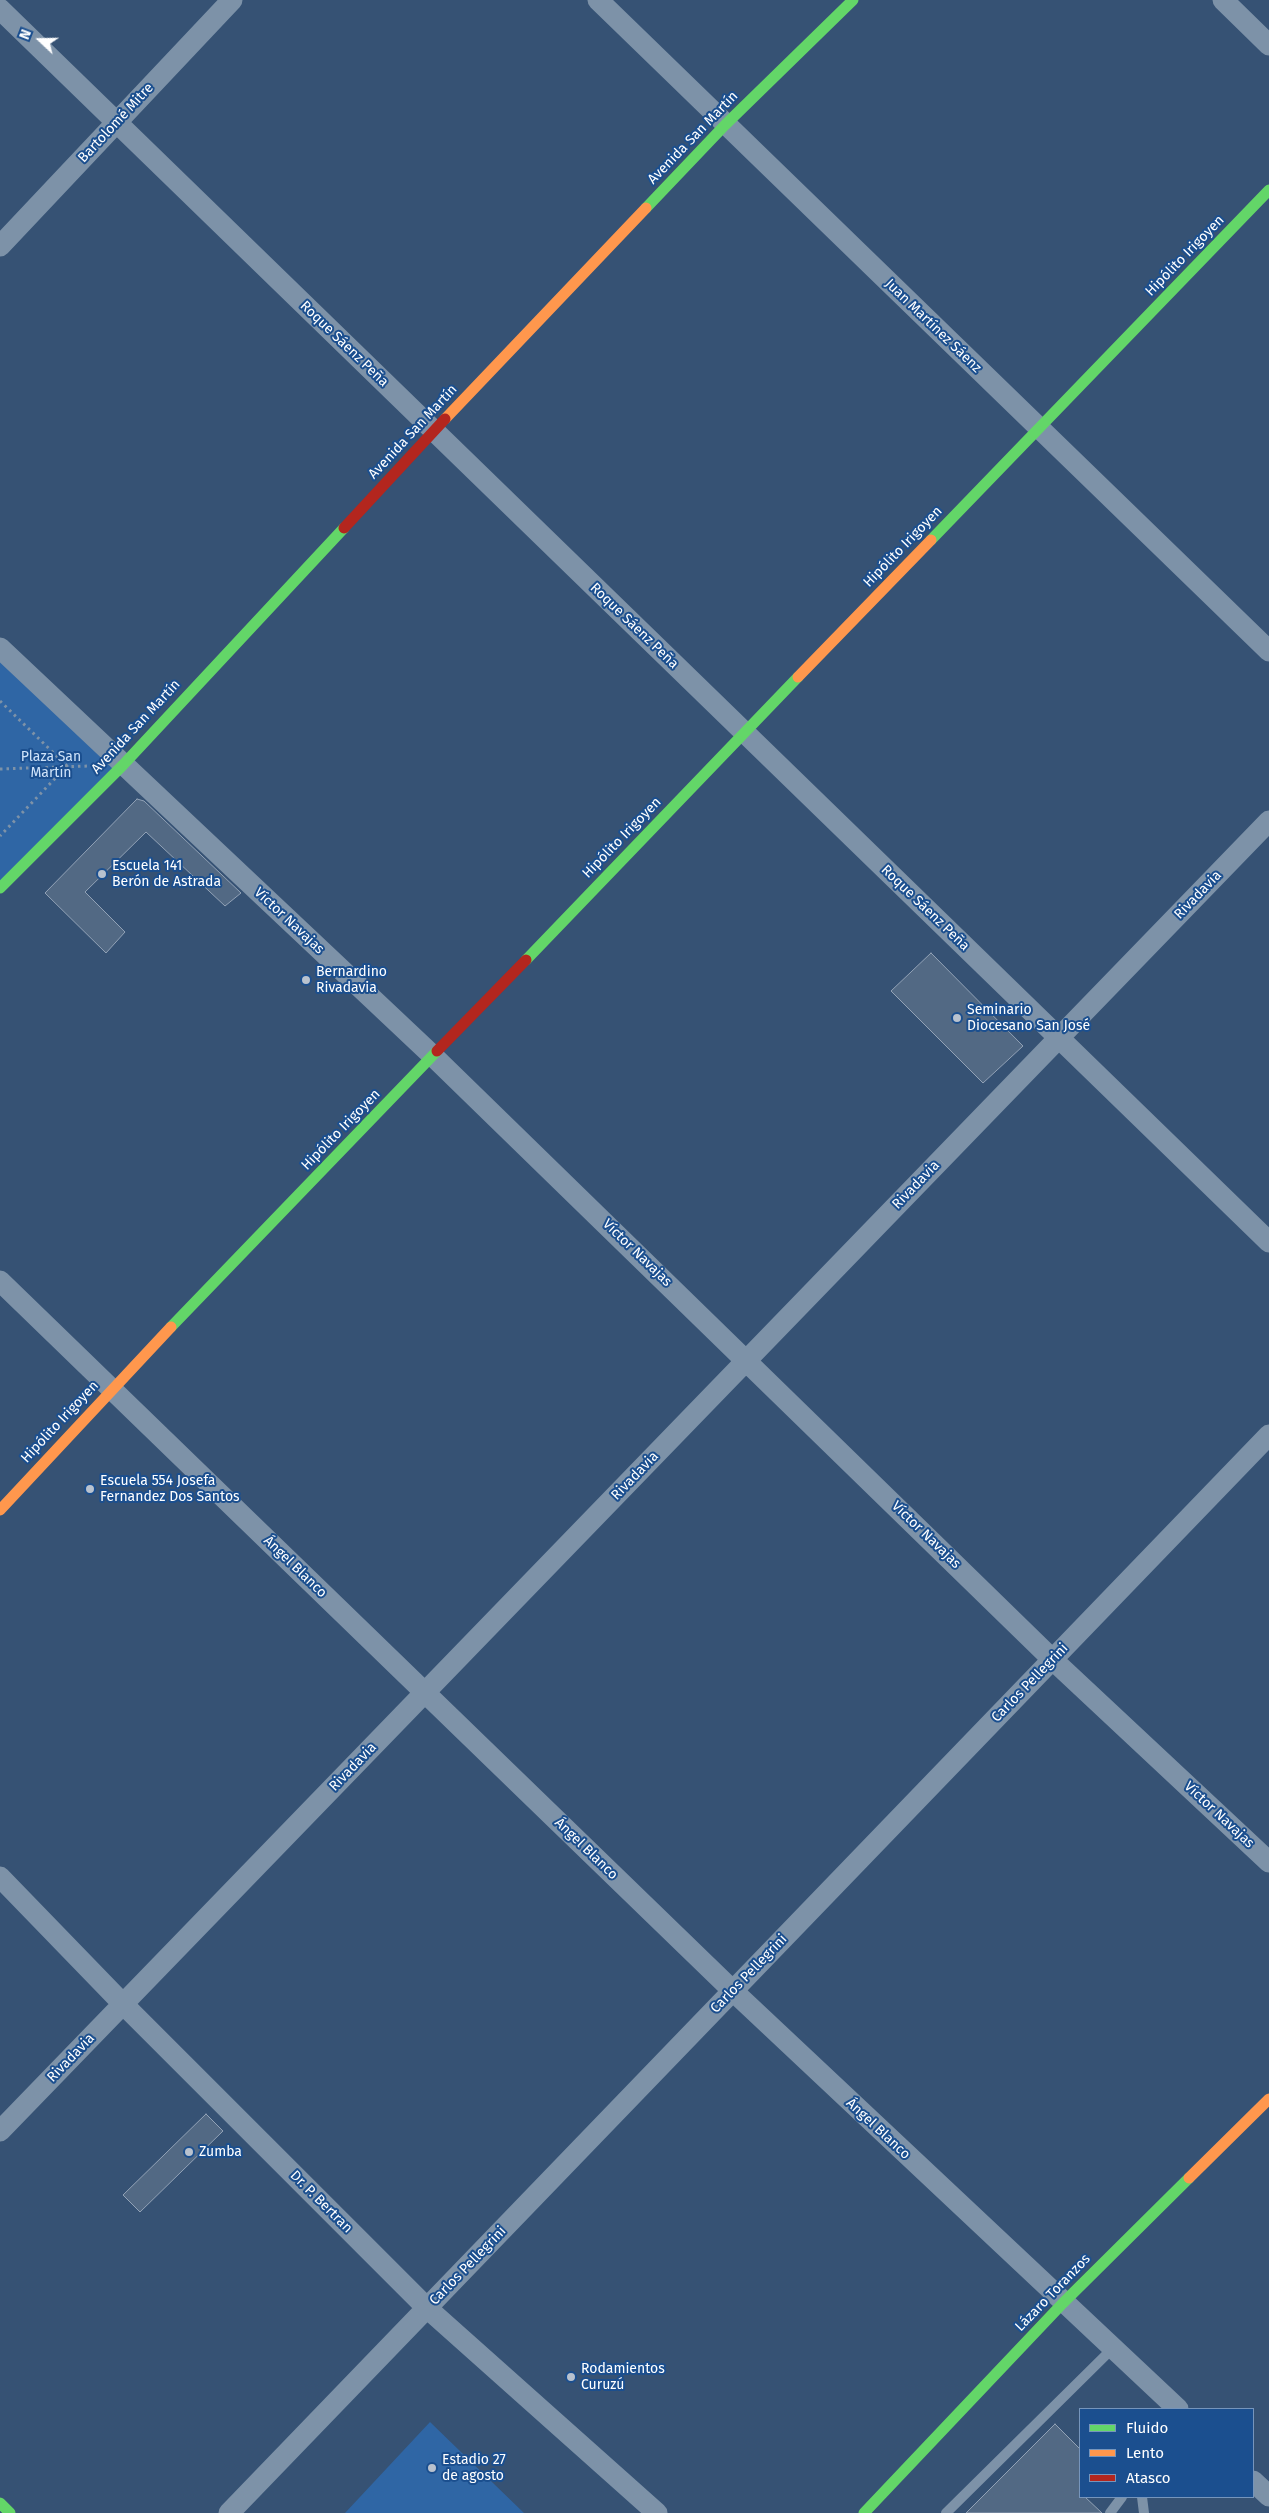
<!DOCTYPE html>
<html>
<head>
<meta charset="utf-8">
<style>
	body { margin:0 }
	#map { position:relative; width:1269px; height:2513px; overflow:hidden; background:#365274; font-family:"Fira Sans",sans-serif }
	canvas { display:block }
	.legend { position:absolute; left:1079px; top:2408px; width:175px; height:90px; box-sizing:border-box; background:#1b4f8f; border:1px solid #7695bc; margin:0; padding:6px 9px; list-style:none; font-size:15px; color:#fff }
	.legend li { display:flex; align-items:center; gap:10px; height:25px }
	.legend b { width:25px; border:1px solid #7695bc }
	.north { position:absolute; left:15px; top:15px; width:50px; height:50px; -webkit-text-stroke:4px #1b4f8f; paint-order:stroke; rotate:291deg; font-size:14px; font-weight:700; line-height:20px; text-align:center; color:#fff }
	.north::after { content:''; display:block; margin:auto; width:18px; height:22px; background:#fff; clip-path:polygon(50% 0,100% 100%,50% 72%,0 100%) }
</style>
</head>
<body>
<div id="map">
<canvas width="1269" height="2513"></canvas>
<ul class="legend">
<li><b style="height:6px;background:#63d668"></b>Fluido</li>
<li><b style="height:6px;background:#ff974d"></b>Lento</li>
<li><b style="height:6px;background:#b3261e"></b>Atasco</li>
</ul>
<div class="north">N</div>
</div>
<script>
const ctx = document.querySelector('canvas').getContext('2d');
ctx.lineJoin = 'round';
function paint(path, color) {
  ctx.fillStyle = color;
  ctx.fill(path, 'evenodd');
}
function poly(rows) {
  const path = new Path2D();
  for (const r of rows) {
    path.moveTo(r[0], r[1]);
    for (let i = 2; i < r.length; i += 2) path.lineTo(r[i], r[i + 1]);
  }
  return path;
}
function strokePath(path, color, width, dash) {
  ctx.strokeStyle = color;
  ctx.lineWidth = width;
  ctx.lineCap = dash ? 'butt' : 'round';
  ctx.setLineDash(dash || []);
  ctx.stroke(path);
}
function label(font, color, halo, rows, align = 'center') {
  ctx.font = font + ' "Fira Sans",sans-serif';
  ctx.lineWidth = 4;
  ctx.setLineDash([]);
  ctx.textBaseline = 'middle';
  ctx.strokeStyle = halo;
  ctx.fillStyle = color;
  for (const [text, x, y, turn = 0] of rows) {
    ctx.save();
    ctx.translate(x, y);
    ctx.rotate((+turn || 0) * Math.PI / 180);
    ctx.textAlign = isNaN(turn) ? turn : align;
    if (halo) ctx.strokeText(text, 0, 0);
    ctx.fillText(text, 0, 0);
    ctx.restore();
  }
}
paint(poly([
	[0,648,123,765,0,888],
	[430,2422,524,2513,345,2513]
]), '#2f66a5');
const building = poly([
	[137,799,144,801,241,893,225,906,146,832,85,892,125,932,106,953,45,893,137,799],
	[931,953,1023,1046,983,1083,891,991,931,953],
	[206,2114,223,2131,140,2212,123,2195,206,2114],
	[1055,2424,1080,2449,1080,2497,1085,2497,1102,2513,966,2513,1055,2424]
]);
paint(building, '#526984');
strokePath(building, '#92a2b6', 1);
strokePath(poly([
	[0,701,67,766,0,836],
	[0,769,89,766]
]), '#7d92a8', 3, [2.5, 4]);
strokePath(poly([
	[1142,2497,1144,2513],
	[946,2513,1113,2348],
	[1110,2513,1122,2497]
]), '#7d92a8', 10);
strokePath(poly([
	[598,0,1269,651],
	[1223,0,1269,45],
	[0,9,1269,1242],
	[0,246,232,0],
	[0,648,433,1056,1053,1660,1269,1862],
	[0,1281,733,1991,1178,2409],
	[0,1877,123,2004,427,2308,657,2513],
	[0,2131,1269,821],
	[1253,2481,1269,2496],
	[229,2513,1269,1435]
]), '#7d92a8', 21);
strokePath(poly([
	[646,208,725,125,853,0],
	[931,540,1269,190],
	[0,888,123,765,344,528],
	[526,960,798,677],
	[171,1327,437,1051],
	[0,2503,10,2513],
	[864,2513,1063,2303,1189,2178]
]), '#63d668', 11);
strokePath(poly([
	[445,419,646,208],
	[798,677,931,540],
	[0,1510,171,1327],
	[1189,2178,1269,2099]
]), '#ff974d', 11);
strokePath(poly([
	[344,528,445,419],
	[437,1051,526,960]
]), '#b3261e', 11);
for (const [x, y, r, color] of [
	[102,874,5,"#b9c2ce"],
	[306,980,5,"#b9c2ce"],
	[957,1018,5,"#b9c2ce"],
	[90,1489,5,"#b9c2ce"],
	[189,2152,5,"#b9c2ce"],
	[571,2377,5,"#b9c2ce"],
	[432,2468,5,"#b9c2ce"]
]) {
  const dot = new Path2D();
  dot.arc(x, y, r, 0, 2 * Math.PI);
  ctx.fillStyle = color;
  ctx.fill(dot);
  strokePath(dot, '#1b4f8f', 2);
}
label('14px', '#fff', '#1b4f8f', [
	["Bartolomé Mitre",116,123,-47],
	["Avenida San Martín",693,138,-46],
	["Hipólito Irigoyen",1185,256,-46],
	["Juan Martínez Sáenz",933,326,44],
	["Roque Sáenz Peña",344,344,44],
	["Avenida San Martín",413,432,-47],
	["Hipólito Irigoyen",903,547,-46],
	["Roque Sáenz Peña",634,626,44],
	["Avenida San Martín",136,727,-47],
	["Hipólito Irigoyen",622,838,-46],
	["Rivadavia",1198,895,-46],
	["Roque Sáenz Peña",925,908,44],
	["Víctor Navajas",289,921,43],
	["Hipólito Irigoyen",341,1130,-46],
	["Rivadavia",916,1185,-46],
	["Víctor Navajas",637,1253,44],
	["Hipólito Irigoyen",60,1422,-47],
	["Rivadavia",635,1476,-46],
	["Víctor Navajas",926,1535,44],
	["Ángel Blanco",295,1567,44],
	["Carlos Pellegrini",1030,1683,-46],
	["Rivadavia",353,1767,-46],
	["Víctor Navajas",1219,1815,43],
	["Ángel Blanco",586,1849,44],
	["Carlos Pellegrini",749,1974,-46],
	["Rivadavia",71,2058,-46],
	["Ángel Blanco",878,2129,43],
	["Dr. P. Bertran",321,2202,45],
	["Carlos Pellegrini",468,2266,-46],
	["Lázaro Toranzos",1053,2293,-46]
]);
label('14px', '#cfe3fa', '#1b4f8f', [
	["Plaza San",51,757],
	["Martín",51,773]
]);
label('14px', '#fff', '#1b4f8f', [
	["Escuela 141",112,866],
	["Berón de Astrada",112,882],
	["Bernardino",316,972],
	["Rivadavia",316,988],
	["Seminario",967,1010],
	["Diocesano San José",967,1026],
	["Escuela 554 Josefa",100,1481],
	["Fernandez Dos Santos",100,1497],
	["Zumba",199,2152],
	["Rodamientos",581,2369],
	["Curuzú",581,2385],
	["Estadio 27",442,2460],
	["de agosto",442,2476]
], 'left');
</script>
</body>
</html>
